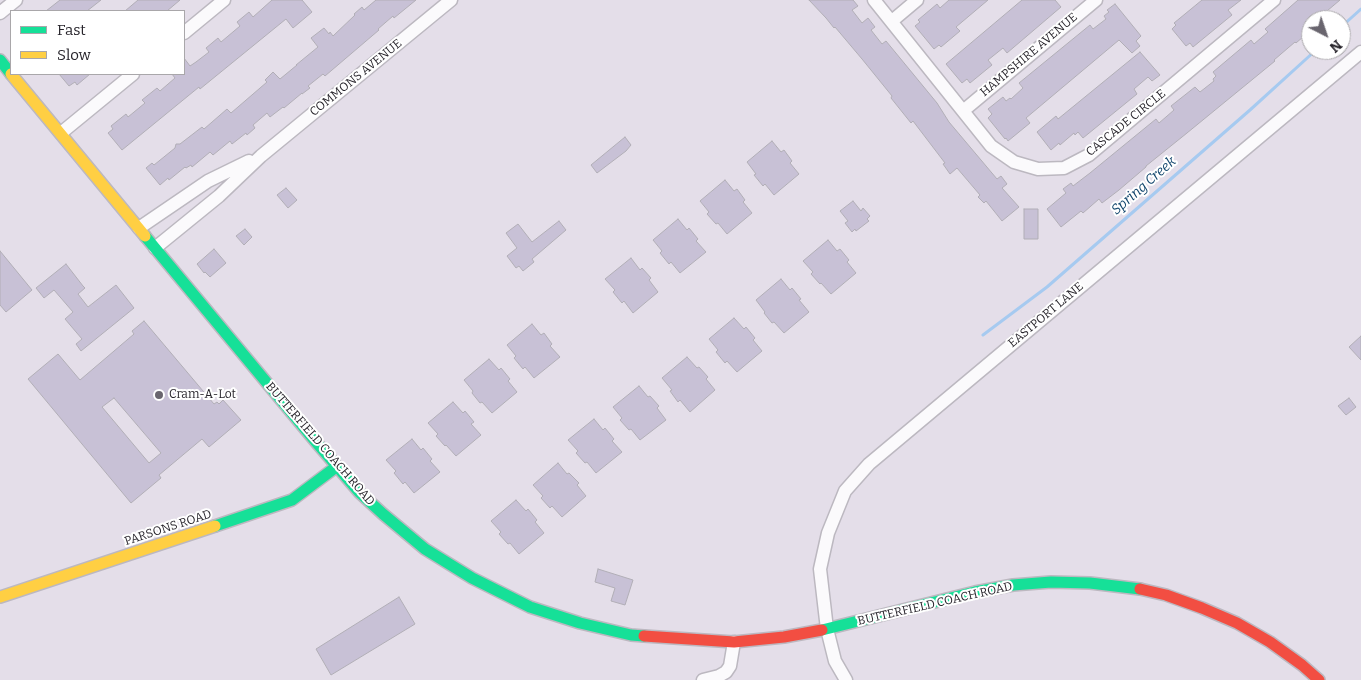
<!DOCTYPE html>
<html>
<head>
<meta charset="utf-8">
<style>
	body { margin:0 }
	#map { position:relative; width:1361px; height:680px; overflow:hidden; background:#e4dee9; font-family:Bitter,serif }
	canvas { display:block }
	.legend { position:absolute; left:10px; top:10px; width:175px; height:65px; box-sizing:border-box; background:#fff; border:1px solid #a9a7aa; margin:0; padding:6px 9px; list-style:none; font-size:15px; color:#27242b }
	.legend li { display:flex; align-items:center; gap:10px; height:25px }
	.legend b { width:25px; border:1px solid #a9a7aa }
	.north { position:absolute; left:1301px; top:10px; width:50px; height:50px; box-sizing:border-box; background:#fff; border:1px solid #a9a7aa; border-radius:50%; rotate:139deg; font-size:14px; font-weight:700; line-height:20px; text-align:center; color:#27242b }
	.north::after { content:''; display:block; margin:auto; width:18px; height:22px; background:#69656e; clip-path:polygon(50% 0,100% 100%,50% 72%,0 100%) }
</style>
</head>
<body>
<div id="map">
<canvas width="1361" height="680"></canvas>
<ul class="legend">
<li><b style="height:6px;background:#16e098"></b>Fast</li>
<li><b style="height:6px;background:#ffcf43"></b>Slow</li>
</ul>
<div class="north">N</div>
</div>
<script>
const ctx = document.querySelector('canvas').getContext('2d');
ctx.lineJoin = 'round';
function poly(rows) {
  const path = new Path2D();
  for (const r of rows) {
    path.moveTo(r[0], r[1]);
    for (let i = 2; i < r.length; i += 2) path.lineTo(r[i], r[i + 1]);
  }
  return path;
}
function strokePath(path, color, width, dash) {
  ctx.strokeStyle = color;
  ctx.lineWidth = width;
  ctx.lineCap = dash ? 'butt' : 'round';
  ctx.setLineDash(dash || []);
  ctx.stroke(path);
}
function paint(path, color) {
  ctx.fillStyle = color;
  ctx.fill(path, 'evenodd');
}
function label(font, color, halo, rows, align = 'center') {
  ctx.font = font + ' Bitter,serif';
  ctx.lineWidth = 4;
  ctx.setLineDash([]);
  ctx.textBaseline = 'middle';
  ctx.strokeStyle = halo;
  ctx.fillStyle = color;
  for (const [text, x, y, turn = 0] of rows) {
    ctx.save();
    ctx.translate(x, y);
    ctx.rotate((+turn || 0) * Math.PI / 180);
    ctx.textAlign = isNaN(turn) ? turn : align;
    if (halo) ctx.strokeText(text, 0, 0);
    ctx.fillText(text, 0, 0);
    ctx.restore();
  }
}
strokePath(poly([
	[1341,27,1361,9],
	[983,335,1047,287,1250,110,1316,50]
]), '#a6caf0', 3);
const building = poly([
	[60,0,101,0,87,11,46,11,60,0],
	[138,0,180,0,167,11,125,11,138,0],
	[272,0,302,0,312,12,293,28,286,19,200,89,199,87,122,150,108,133,113,129,111,126,126,114,128,117,145,103,142,100,157,88,160,91,175,78,172,74,184,74,184,58,190,66,196,62,209,52,206,48,218,38,221,42,240,26,237,22,249,12,253,17,272,0],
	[376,0,416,0,394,18,393,16,378,29,379,30,325,76,323,74,308,86,310,88,302,94,302,93,284,108,283,107,270,117,267,113,253,125,255,128,247,135,246,133,232,144,230,141,213,155,210,152,192,167,191,165,186,168,185,167,169,180,168,178,160,185,146,168,152,163,154,165,175,148,176,144,180,144,202,127,204,129,227,109,231,113,267,82,265,80,273,72,280,79,297,65,296,65,318,47,311,38,324,28,329,34,330,32,333,36,355,15,354,14,362,7,364,10,376,0],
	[809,0,853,0,858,6,852,10,862,23,868,18,875,27,871,30,882,44,886,41,937,103,949,122,997,179,1001,176,1007,184,1002,188,1019,207,1002,221,986,201,984,203,978,197,980,195,957,168,950,174,943,164,945,163,913,121,911,123,891,98,892,96,862,59,835,27,834,28,826,18,809,0],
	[949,0,988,0,956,27,960,31,941,47,939,45,934,49,915,26,920,22,918,20,937,4,940,8,949,0],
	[1022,0,1055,0,1061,7,1007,53,1003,48,988,60,992,65,970,83,967,79,962,83,946,64,1022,0],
	[1202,0,1241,0,1228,10,1232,15,1193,47,1190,43,1186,46,1172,29,1176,25,1174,23,1202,0],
	[1298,0,1340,0,1321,16,1324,20,1311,20,1311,30,1296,43,1295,42,1274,60,1275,61,1187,133,1146,166,1146,167,1119,190,1102,203,1099,199,1083,213,1081,211,1061,227,1047,209,1066,193,1063,189,1071,183,1073,186,1090,173,1156,119,1159,123,1174,110,1171,106,1195,87,1200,92,1214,81,1213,79,1216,76,1213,72,1251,40,1254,44,1268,32,1265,29,1298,0],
	[1115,4,1141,36,1136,41,1140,46,1132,53,1119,40,1026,118,1030,123,1008,141,1006,138,1005,139,988,118,992,114,988,109,1003,97,1006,101,1010,98,1011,99,1023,88,1019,83,1090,25,1093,29,1106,19,1104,16,1109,12,1107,10,1115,4],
	[1140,52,1160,75,1152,81,1148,77,1134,89,1137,94,1083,138,1078,132,1075,135,1074,133,1060,145,1059,143,1051,150,1037,132,1056,116,1058,119,1140,52],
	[59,74,90,74,77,85,75,82,69,86,59,74],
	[625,137,631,145,626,151,597,173,591,165,625,137],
	[772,141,781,152,784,150,792,161,790,163,799,174,774,195,765,184,763,186,754,175,756,174,747,162,772,141],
	[725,180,734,191,737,189,745,200,743,202,752,213,727,234,718,223,716,224,707,214,709,212,700,201,725,180],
	[286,188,297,200,288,208,277,195,286,188],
	[853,201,861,211,863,208,870,216,867,219,869,221,856,231,855,229,852,232,845,223,848,221,840,211,853,201],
	[1024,209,1038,209,1038,239,1024,239,1024,209],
	[678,219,687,230,689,228,698,239,696,241,706,252,680,273,671,262,669,264,660,253,662,251,653,240,678,219],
	[559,221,566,230,532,259,534,262,523,271,519,266,516,268,507,256,517,248,506,233,518,224,532,242,559,221],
	[245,229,252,237,244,245,236,236,245,229],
	[828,240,837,251,840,249,849,260,847,262,856,273,831,294,821,283,820,284,811,274,813,272,803,261,828,240],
	[214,249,226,263,210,277,205,272,204,273,197,264,214,249],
	[0,251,32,290,6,312,0,305,0,251],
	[631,258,640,270,642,268,651,278,649,280,658,292,633,313,624,301,622,303,613,292,615,290,605,279,631,258],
	[66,264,83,286,85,288,78,294,88,307,116,285,134,308,81,351,76,344,82,339,65,319,73,312,54,290,44,298,36,288,66,264],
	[781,279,790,290,792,288,801,299,799,300,809,312,784,333,774,322,772,323,764,313,765,312,756,300,781,279],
	[734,318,744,329,746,327,755,338,753,340,762,351,737,372,727,361,725,363,716,352,718,350,709,339,734,318],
	[144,321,214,404,217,402,219,404,223,400,241,420,209,447,202,439,159,475,161,478,131,503,28,379,58,354,80,380,134,334,132,331,144,321],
	[114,398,161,453,149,463,102,407,114,398],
	[532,324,541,335,544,333,552,344,550,346,560,357,534,378,525,367,523,369,514,358,516,356,507,345,532,324],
	[1361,336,1361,360,1349,347,1361,336],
	[687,357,697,368,699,367,708,377,706,379,715,390,690,412,680,400,678,402,670,391,672,390,662,378,687,357],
	[489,359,499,370,501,368,510,379,508,381,517,392,492,413,482,402,480,403,472,393,473,391,464,380,489,359],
	[639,386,648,397,650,396,659,406,657,408,666,420,640,440,631,429,629,430,620,420,622,418,613,407,639,386],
	[1349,398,1356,407,1346,415,1338,406,1349,398],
	[453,402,463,413,465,411,474,422,471,424,481,435,456,456,446,445,445,446,436,436,438,434,428,423,453,402],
	[594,419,603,430,605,428,614,439,612,441,622,452,596,473,587,462,585,463,576,453,578,451,568,440,594,419],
	[412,439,421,450,423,448,432,459,430,461,440,472,414,493,405,482,403,484,394,473,396,471,386,460,412,439],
	[558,463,567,474,569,473,579,483,577,485,586,496,562,517,552,506,550,508,541,498,543,496,533,485,558,463],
	[516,500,526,511,528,509,537,520,535,522,544,533,519,554,510,543,508,544,499,534,501,532,491,521,516,500],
	[598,569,633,580,625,605,611,601,615,588,595,582,598,569],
	[399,597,415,624,331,675,316,649,399,597]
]);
paint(building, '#c8c1d6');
strokePath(building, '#b1aeb6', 1);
const street = poly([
	[874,0,991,146,1014,162,1038,169,1064,168,1089,155,1274,0],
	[0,13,16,0],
	[892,21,917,0],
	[184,33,224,0],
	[963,111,1096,0],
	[61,133,133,74],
	[139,228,208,181,249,161],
	[155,248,219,196,261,156,451,0],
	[703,680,719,676,726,672,730,666,734,642],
	[846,680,835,661,827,629,820,569,828,533,845,491,869,464,1361,52]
]);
const fast = poly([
	[0,60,11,74],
	[145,236,316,442,359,492,383,514,425,549,472,578,530,607,580,623,631,635,644,636],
	[215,526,292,500,336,467],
	[822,630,975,592,1013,585,1051,582,1090,583,1140,589]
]);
const slow = poly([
	[11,74,145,236],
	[0,597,215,526]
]);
const jam = poly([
	[1140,589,1166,595,1202,608,1237,623,1270,642,1302,665,1319,680],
	[644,636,734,642,784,637,822,630]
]);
strokePath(street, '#bcb8c0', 15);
strokePath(fast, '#bcb8c0', 14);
strokePath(slow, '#bcb8c0', 14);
strokePath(jam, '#bcb8c0', 14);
strokePath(street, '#fbfafc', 12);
strokePath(fast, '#16e098', 11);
strokePath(slow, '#ffcf43', 11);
strokePath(jam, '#f24e42', 11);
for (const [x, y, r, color] of [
	[159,395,5,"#69656e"]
]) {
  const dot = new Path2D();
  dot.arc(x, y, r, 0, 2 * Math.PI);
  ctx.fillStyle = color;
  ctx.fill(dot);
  strokePath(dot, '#fff', 2);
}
label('12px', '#27242b', '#fff', [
	["HAMPSHIRE AVENUE",1029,55,-40],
	["COMMONS AVENUE",356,78,-39],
	["CASCADE CIRCLE",1126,123,-39],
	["EASTPORT LANE",1046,315,-40],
	["BUTTERFIELD COACH ROAD",320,444,49],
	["PARSONS ROAD",168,528,-18],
	["BUTTERFIELD COACH ROAD",935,604,-13]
]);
label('12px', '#27242b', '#fff', [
	["Cram-A-Lot",169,395]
], 'left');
label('italic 14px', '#11456c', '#fff', [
	["Spring Creek",1144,186,-41]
]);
</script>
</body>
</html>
